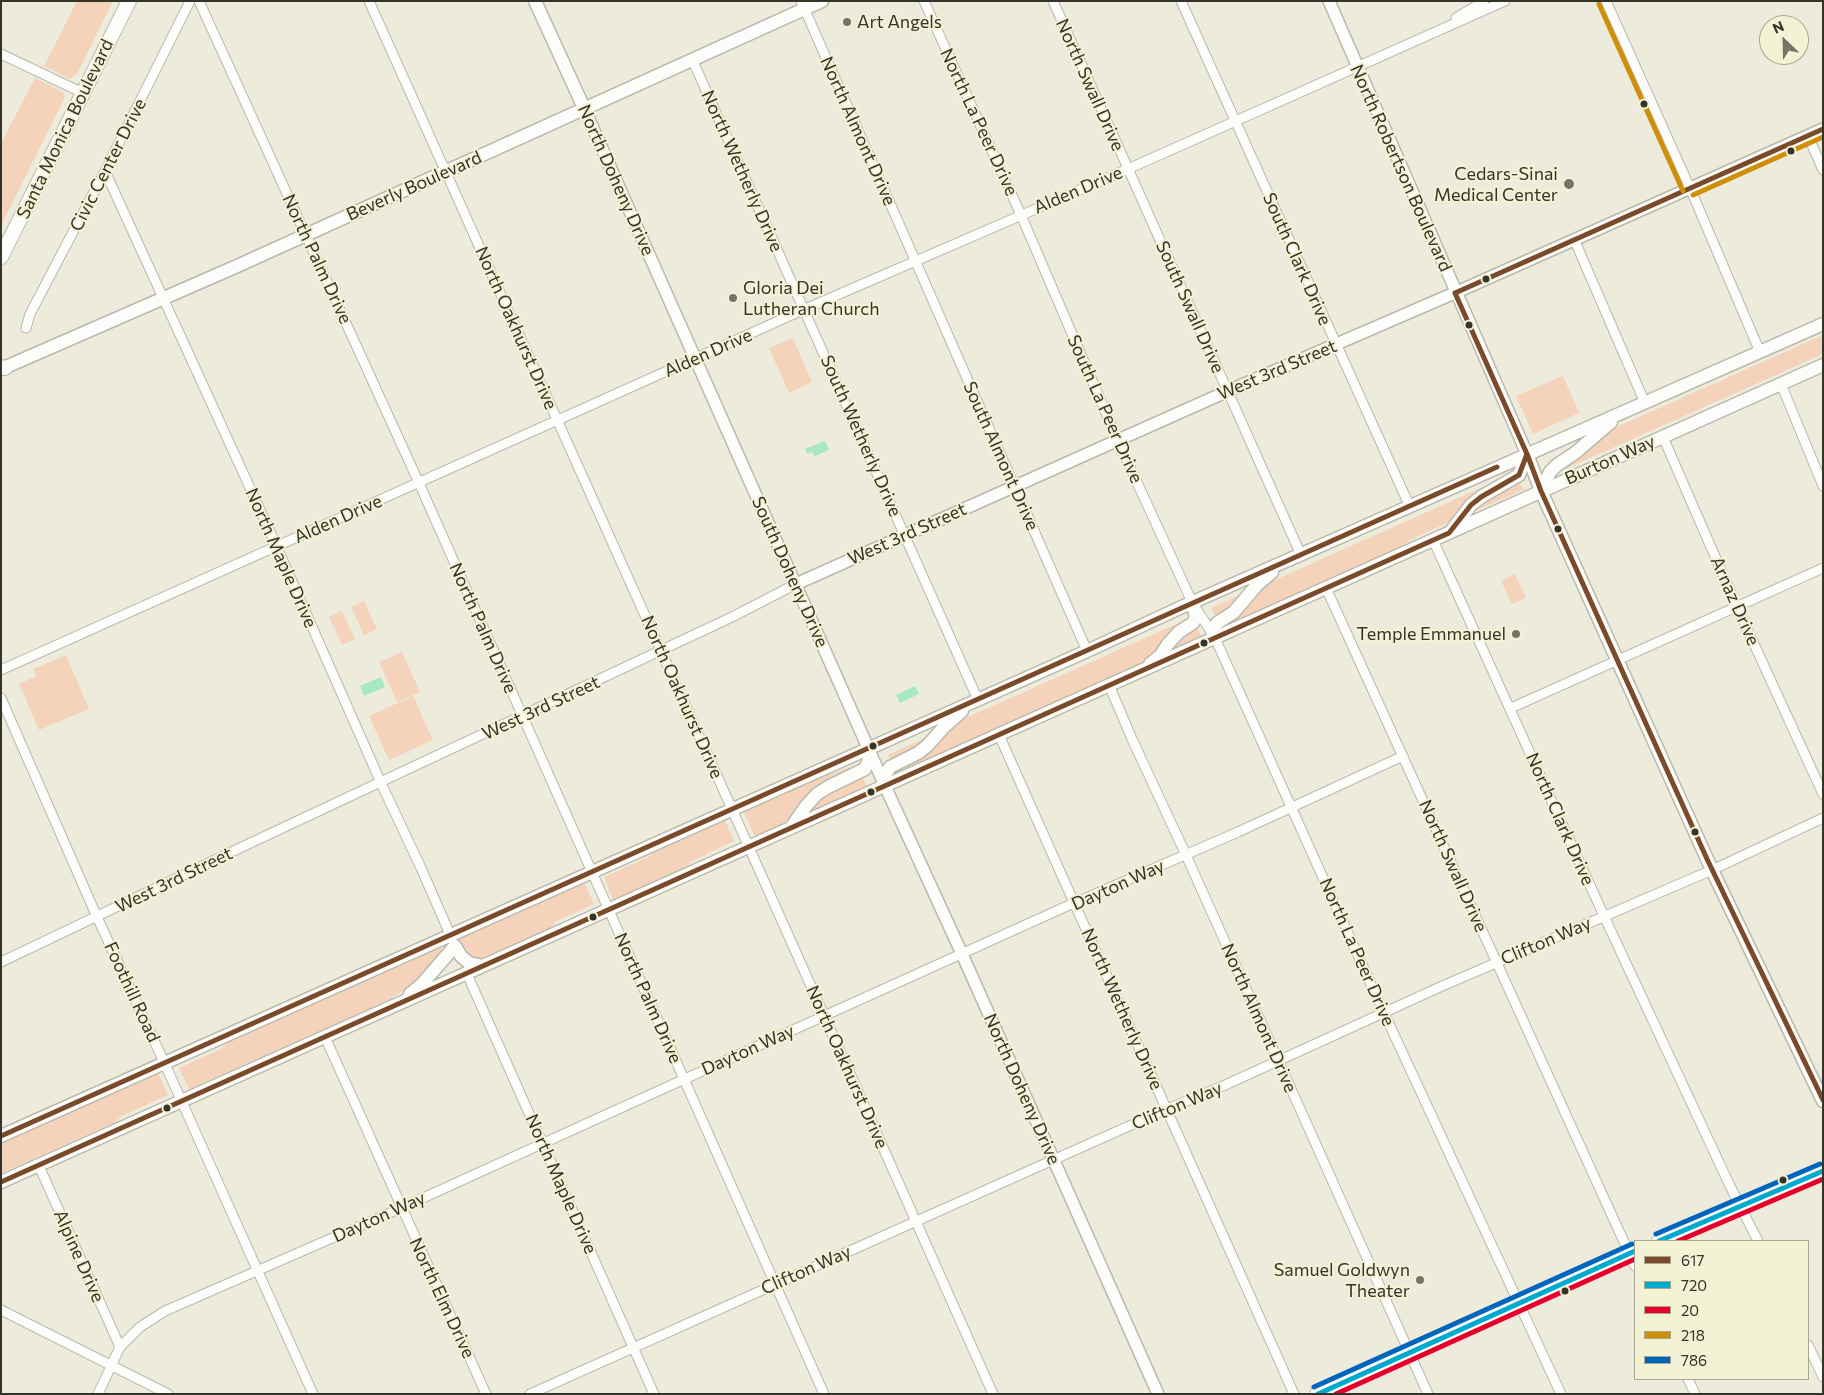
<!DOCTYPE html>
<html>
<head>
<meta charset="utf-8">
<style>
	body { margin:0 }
	#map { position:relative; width:1824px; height:1395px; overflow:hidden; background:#edecdc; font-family:Commissioner,sans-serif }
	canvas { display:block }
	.frame { position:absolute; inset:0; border:2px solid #353429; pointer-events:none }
	.legend { position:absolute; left:1634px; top:1240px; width:175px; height:140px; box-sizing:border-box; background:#f4f2d5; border:1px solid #a8a690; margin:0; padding:6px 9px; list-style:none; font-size:15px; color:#353429 }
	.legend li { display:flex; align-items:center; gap:10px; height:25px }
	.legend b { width:25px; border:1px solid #a8a690 }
	.north { position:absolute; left:1759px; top:15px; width:50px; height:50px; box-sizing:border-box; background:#f4f2d5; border:1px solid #a8a690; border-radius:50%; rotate:336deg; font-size:14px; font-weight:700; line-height:20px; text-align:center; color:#353429 }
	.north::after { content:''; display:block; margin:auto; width:18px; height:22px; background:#757468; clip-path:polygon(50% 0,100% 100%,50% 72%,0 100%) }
</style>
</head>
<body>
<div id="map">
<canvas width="1824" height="1395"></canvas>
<div class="frame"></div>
<ul class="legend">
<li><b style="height:6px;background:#7a4b2a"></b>617</li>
<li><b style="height:6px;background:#00a9ce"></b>720</li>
<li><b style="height:6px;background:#e4002b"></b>20</li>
<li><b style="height:6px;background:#d08f08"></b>218</li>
<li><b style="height:6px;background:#0065bd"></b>786</li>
</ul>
<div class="north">N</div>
</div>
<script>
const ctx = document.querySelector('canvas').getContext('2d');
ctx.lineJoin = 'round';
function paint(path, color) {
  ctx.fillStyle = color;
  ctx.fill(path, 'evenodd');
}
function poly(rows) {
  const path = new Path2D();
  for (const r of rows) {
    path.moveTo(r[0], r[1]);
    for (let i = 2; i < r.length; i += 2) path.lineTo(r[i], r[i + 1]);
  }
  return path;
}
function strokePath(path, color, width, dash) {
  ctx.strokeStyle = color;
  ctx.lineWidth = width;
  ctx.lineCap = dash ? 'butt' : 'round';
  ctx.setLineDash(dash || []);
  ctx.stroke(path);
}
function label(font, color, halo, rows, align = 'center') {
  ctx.font = font + ' Commissioner,sans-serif';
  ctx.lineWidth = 4;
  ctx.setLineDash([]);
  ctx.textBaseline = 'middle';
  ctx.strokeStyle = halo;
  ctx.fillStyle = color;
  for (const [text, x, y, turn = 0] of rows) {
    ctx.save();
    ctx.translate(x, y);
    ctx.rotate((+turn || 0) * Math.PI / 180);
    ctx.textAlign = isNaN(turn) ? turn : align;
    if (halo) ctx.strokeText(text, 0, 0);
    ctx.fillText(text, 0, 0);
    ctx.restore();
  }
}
paint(poly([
	[77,1,113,1,77,74,70,79,44,66],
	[35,78,64,93,65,97,1,226,1,143],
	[1823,335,1823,354,1561,471,1554,471,1612,429],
	[793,338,812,382,789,393,769,348],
	[1563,376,1579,413,1533,434,1516,396],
	[1512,474,1449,522,1410,540,1396,551,1221,629,1220,626,1266,584],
	[1519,481,1521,486,1525,489,1468,514,1480,501],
	[1515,574,1526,598,1512,604,1501,581],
	[1242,594,1243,598,1217,618,1211,608],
	[364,601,377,629,364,635,351,607],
	[342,611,355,639,342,645,329,617],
	[1190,618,1143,664,911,767,898,769,950,725],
	[1196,625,1202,638,1166,653,1174,640],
	[402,652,420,692,397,702,379,662],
	[66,655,89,709,39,730,19,684,36,676,33,669],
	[413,696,433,740,389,760,369,716],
	[927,737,928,741,891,763,888,755],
	[853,766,859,767,780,825,755,837,743,810,810,781],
	[862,775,867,786,809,812,807,809,818,797],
	[724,818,734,841,692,861,686,867,613,900,604,877,650,856,658,848],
	[584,881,594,904,555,922,551,928,478,960,475,960,465,952,458,938],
	[440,946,444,954,419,983,406,989,387,1001,189,1089,179,1068,221,1049,230,1040],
	[158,1073,168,1095,122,1116,114,1123,1,1173,1,1143]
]), '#f4d3ba');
paint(poly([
	[825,441,829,450,815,456,812,452,807,454,805,449],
	[381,677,385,687,364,696,360,686],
	[915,686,919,694,900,703,896,695]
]), '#a7e8c1');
const minor = poly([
	[199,1,419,483,824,1394],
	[369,1,727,798,993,1394],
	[801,1,1087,651],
	[924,1,1021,215,1118,441,1192,602,1215,638,1384,1013,1561,1394],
	[1053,1,1301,555],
	[1181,1,1410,507],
	[1606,1,1690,188,1760,352],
	[1456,18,1484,1],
	[1,54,83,93],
	[692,59,978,700],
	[1808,136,1823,170],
	[105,171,272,536,381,783,421,868,452,939],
	[1574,239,1645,403],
	[26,328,30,314,105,171,190,1],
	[1781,384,1823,486],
	[1663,437,1737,607,1823,794],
	[1433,540,1604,916,1730,1186,1758,1241],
	[1326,588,1635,1266],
	[1,670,805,309,1128,169,1505,1],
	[1109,685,1132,739,1186,855,1428,1394],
	[1,698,97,917,164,1062,313,1394],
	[1511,708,1823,568],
	[999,735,1294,1394],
	[1,962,242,847,732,617,796,584],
	[467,974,654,1394],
	[325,1037,486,1394],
	[39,1166,120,1347],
	[1,1310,168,1394],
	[1808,1345,1823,1377],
	[1688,1379,1695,1394],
	[98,1394,120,1347,140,1327,165,1311,401,1208,614,1111,1065,907,1238,832,1403,756],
	[530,1394,1167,1109,1223,1086,1440,987,1712,870,1823,818]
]);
const tertiary = poly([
	[1329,1,1527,454],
	[584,108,885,786,962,954,1158,1394],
	[796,584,1228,391,1466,288,1823,129]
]);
const secondary = poly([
	[535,1,584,108],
	[1,369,235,267,822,1],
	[1527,454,1541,491,1712,870,1823,1101],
	[1541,491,1550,472,1557,465,1575,453,1611,422],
	[1451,531,1471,505,1481,497,1519,475,1527,454],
	[1215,638,1214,627,1217,623,1234,612,1257,585,1272,572],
	[1150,664,1160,656,1168,644,1179,632,1193,623,1196,617,1192,602],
	[885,786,885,775,890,767,918,753,927,746,944,727,962,711],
	[791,828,806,806,817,794,828,787,865,769,869,760,869,748],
	[410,994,422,984,455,946,461,956,469,963,483,966],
	[1,1136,1087,651,1184,606,1823,324],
	[1,1182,1823,365]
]);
const primary = poly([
	[1,257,129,1],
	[1,367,5,368],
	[1659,1241,1823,1171],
	[1317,1394,1635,1251]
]);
strokePath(minor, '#b9b8ab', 11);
strokePath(tertiary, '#b9b8ab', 14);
strokePath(secondary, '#b9b8ab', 15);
strokePath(primary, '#b9b8ab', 16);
strokePath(minor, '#fcfcfa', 9);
strokePath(tertiary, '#fcfcfa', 11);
strokePath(secondary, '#fcfcfa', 12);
strokePath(primary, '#fcfcfa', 14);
strokePath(poly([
	[1455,293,1527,454,1541,491,1707,859,1823,1100],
	[1455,293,1823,129],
	[1,1136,1497,467],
	[1,1182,1449,533,1471,505,1481,497,1519,475,1527,454]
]), '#7a4b2a', 5);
strokePath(poly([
	[1659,1241,1823,1171],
	[1318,1394,1635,1251]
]), '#00a9ce', 5);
strokePath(poly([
	[1678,1241,1823,1179],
	[1336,1394,1635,1259]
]), '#e4002b', 5);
strokePath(poly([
	[1599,4,1683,191],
	[1693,195,1823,137]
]), '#d08f08', 5);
strokePath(poly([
	[1656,1234,1820,1164],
	[1314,1387,1632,1244]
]), '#0065bd', 5);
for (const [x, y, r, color] of [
	[847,22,5,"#757468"],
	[1644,104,4.5,"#353429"],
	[1791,151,4.5,"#353429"],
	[1569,184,6,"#757468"],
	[1486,279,4.5,"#353429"],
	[733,298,5,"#757468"],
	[1469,325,4.5,"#353429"],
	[1558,529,4.5,"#353429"],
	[1516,634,5,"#757468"],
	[1204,643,4.5,"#353429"],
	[873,746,4.5,"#353429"],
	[871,792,4.5,"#353429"],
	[1695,832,4.5,"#353429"],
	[593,917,4.5,"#353429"],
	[167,1108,4.5,"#353429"],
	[1783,1180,4.5,"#353429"],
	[1420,1280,5,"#757468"],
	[1565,1291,4.5,"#353429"]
]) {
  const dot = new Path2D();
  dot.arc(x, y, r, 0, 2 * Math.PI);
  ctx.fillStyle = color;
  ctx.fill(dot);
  strokePath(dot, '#f4f2d5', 2);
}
label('18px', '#353429', '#f4f2d5', [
	["Art Angels",857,22,"left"],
	["Cedars-Sinai",1558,174],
	["Medical Center",1558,195],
	["Gloria Dei",743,288,"left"],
	["Lutheran Church",743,309,"left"],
	["Temple Emmanuel",1506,634],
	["Samuel Goldwyn",1410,1270],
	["Theater",1410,1291]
], 'right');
label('18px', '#353429', '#f4f2d5', [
	["North Swall Drive",1090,85,66],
	["North La Peer Drive",979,122,65],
	["Santa Monica Boulevard",65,129,-64],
	["North Almont Drive",858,131,66],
	["Civic Center Drive",108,165,-63],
	["North Robertson Boulevard",1401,168,66],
	["North Wetherly Drive",742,171,66],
	["North Doheny Drive",616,180,66],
	["Beverly Boulevard",414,186,-24],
	["Alden Drive",1078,190,-23],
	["North Palm Drive",317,259,65],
	["South Clark Drive",1297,259,66],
	["South Swall Drive",1190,307,66],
	["North Oakhurst Drive",516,328,66],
	["Alden Drive",708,353,-24],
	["West 3rd Street",1277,370,-23],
	["South La Peer Drive",1105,409,66],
	["South Wetherly Drive",861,436,66],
	["South Almont Drive",1001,456,66],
	["Burton Way",1610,460,-24],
	["Alden Drive",338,519,-24],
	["West 3rd Street",907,534,-24],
	["North Maple Drive",281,558,66],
	["South Doheny Drive",790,572,66],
	["Arnaz Drive",1735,601,66],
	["North Palm Drive",483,628,66],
	["North Oakhurst Drive",682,697,66],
	["West 3rd Street",541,708,-25],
	["North Clark Drive",1560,819,66],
	["North Swall Drive",1453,866,66],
	["West 3rd Street",174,880,-26],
	["Dayton Way",1118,885,-24],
	["Clifton Way",1546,941,-23],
	["North La Peer Drive",1357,952,66],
	["Foothill Road",132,992,65],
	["North Palm Drive",648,998,66],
	["North Wetherly Drive",1122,1009,66],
	["North Almont Drive",1259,1018,66],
	["Dayton Way",748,1050,-24],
	["North Oakhurst Drive",847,1067,66],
	["North Doheny Drive",1022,1089,66],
	["Clifton Way",1177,1106,-23],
	["North Maple Drive",561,1184,66],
	["Dayton Way",379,1217,-24],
	["Alpine Drive",79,1256,66],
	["Clifton Way",806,1270,-24],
	["North Elm Drive",442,1298,65]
]);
</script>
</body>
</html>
